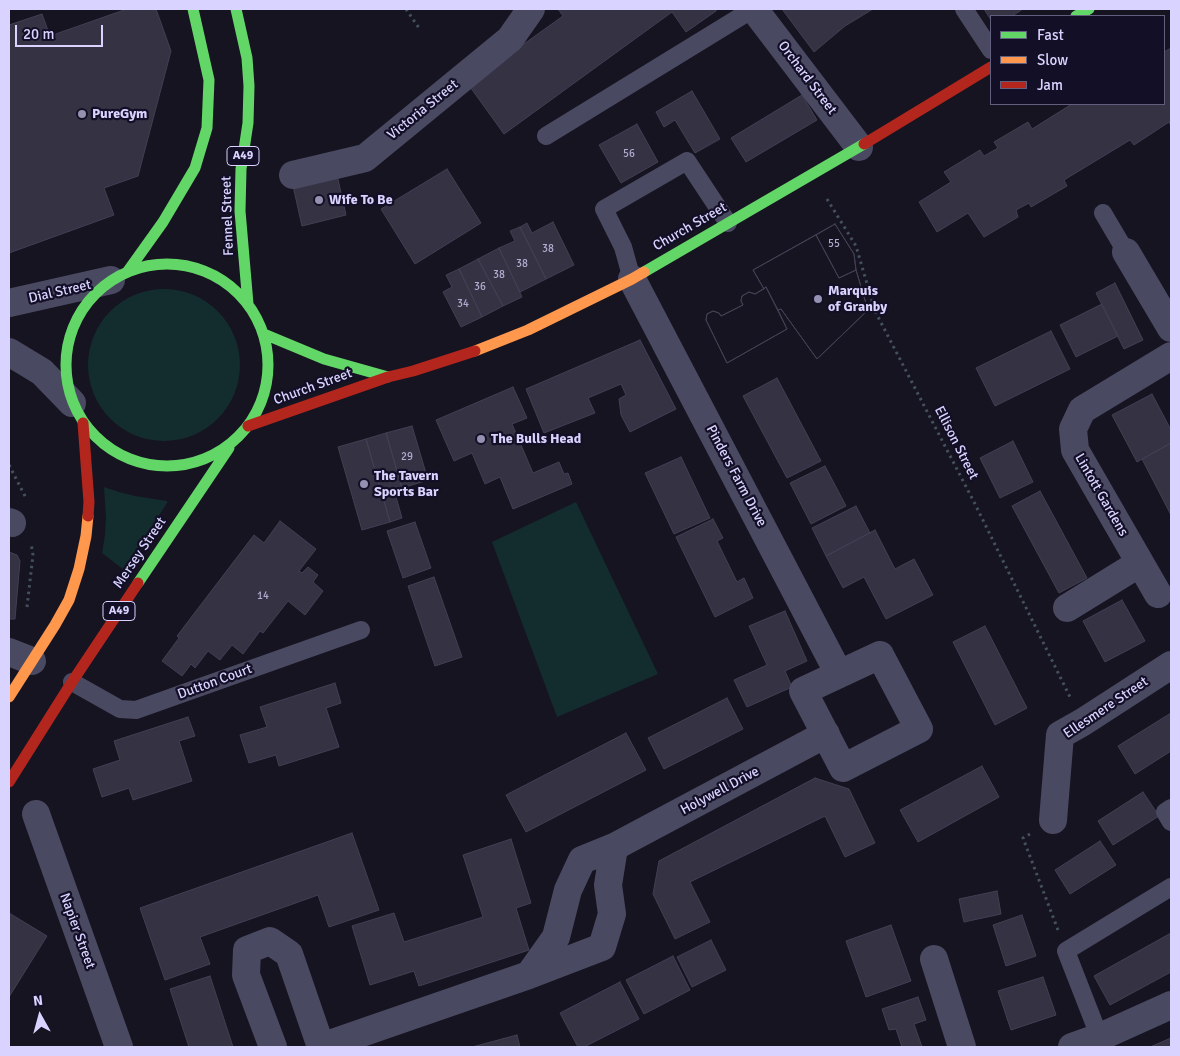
<!DOCTYPE html>
<html>
<head>
<meta charset="utf-8">
<style>
	body { margin:0 }
	#map { position:relative; width:1180px; height:1056px; overflow:hidden; background:#161421; font-family:Signika,sans-serif }
	canvas { display:block }
	.frame { position:absolute; inset:0; border:10px solid #d9d4ff; pointer-events:none }
	.legend { position:absolute; left:990px; top:15px; width:175px; height:90px; box-sizing:border-box; background:#130f26; border:1px solid #625e7d; margin:0; padding:6px 9px; list-style:none; font-size:15px; color:#d9d4ff }
	.legend li { display:flex; align-items:center; gap:10px; height:25px }
	.legend b { width:25px; border:1px solid #625e7d }
	.north { position:absolute; left:15px; top:991px; width:50px; height:50px; -webkit-text-stroke:4px #130f26; paint-order:stroke; rotate:353deg; font-size:14px; font-weight:700; line-height:20px; text-align:center; color:#d9d4ff }
	.north::after { content:''; display:block; margin:auto; width:18px; height:22px; background:#d9d4ff; clip-path:polygon(50% 0,100% 100%,50% 72%,0 100%) }
	.scale { position:absolute; left:15px; top:25px; width:88px; height:22px; box-sizing:border-box; border:2px solid #d9d4ff; border-top:0; padding-left:6px; font-size:15px; line-height:18px; white-space:nowrap; color:#d9d4ff; -webkit-text-stroke:4px #130f26; paint-order:stroke }
</style>
</head>
<body>
<div id="map">
<canvas width="1180" height="1056"></canvas>
<div class="frame"></div>
<ul class="legend">
<li><b style="height:6px;background:#63d668"></b>Fast</li>
<li><b style="height:6px;background:#ff974d"></b>Slow</li>
<li><b style="height:6px;background:#b3261e"></b>Jam</li>
</ul>
<div class="north">N</div>
<div class="scale">20 m</div>
</div>
<script>
const ctx = document.querySelector('canvas').getContext('2d');
ctx.lineJoin = 'round';
function paint(path, color) {
  ctx.fillStyle = color;
  ctx.fill(path, 'evenodd');
}
function poly(rows) {
  const path = new Path2D();
  for (const r of rows) {
    if (r.length === 3) {
      path.moveTo(r[0] + r[2], r[1]);
      path.arc(r[0], r[1], r[2], 0, 2 * Math.PI);
      continue;
    }
    path.moveTo(r[0], r[1]);
    for (let i = 2; i < r.length; i += 2) path.lineTo(r[i], r[i + 1]);
  }
  return path;
}
function strokePath(path, color, width, dash) {
  ctx.strokeStyle = color;
  ctx.lineWidth = width;
  ctx.lineCap = dash ? 'butt' : 'round';
  ctx.setLineDash(dash || []);
  ctx.stroke(path);
}
function label(font, color, halo, rows, align = 'center') {
  ctx.font = font + ' Signika,sans-serif';
  ctx.lineWidth = 4.5;
  ctx.setLineDash([]);
  ctx.textBaseline = 'middle';
  ctx.strokeStyle = halo;
  ctx.fillStyle = color;
  for (const [text, x, y, turn = 0] of rows) {
    ctx.save();
    ctx.translate(x, y);
    ctx.rotate((+turn || 0) * Math.PI / 180);
    ctx.textAlign = isNaN(turn) ? turn : align;
    if (halo) ctx.strokeText(text, 0, 0);
    ctx.fillText(text, 0, 0);
    ctx.restore();
  }
}
paint(poly([
	[164,365,76],
	[104,487,119,492,135,496,167,501,167,503,124,570,102,553,105,535,106,518],
	[576,502,658,674,557,717,492,542]
]), '#132c2d');
const building = poly([
	[127,9,156,9,171,51,138,176,104,188,114,215,9,253,9,25,42,14,50,36,127,9],
	[558,9,716,9,716,11,686,32,672,12,504,134,468,84,563,16,558,9],
	[782,9,873,9,845,26,814,52,782,9],
	[984,9,1023,9,1012,16,991,16,991,20,984,9],
	[1171,48,1171,126,1169,122,1134,145,1130,140,1064,180,1067,186,1031,207,1029,203,1016,210,1018,217,984,237,968,213,937,232,919,202,951,182,944,172,980,150,984,156,998,148,994,142,1028,122,1032,129,1072,104,1164,104,1164,52,1171,48],
	[692,91,720,139,695,153,675,120,664,127,656,112,692,91],
	[802,95,817,120,746,162,731,138,802,95],
	[637,124,658,162,621,183,599,145,637,124],
	[447,169,481,223,415,264,381,209,447,169],
	[337,175,346,215,302,226,293,186,337,175],
	[553,222,574,265,546,279,520,227,527,223,532,233,553,222],
	[835,224,854,254,856,270,839,278,816,235,835,224],
	[835,224,854,254,856,270,868,310,817,359,781,309,778,310,787,329,727,363,706,320,707,314,713,311,719,313,721,316,743,305,741,301,742,296,749,292,755,294,764,289,753,270,835,224],
	[520,227,546,279,520,292,499,248,515,241,510,231,520,227],
	[816,235,839,278,856,270,868,310,817,359,781,309,778,310,766,287,764,289,753,270,816,235],
	[499,248,522,297,503,306,478,259,499,248],
	[478,259,503,306,482,317,459,269,478,259],
	[459,269,482,317,461,327,443,292,452,287,446,275,459,269],
	[1115,283,1143,340,1124,349,1096,293,1115,283],
	[766,287,787,329,727,363,706,320,707,314,713,311,719,313,721,316,743,305,741,301,742,296,749,292,755,294,766,287],
	[1102,304,1118,336,1076,357,1060,325,1102,304],
	[1051,331,1070,369,995,406,976,368,1051,331],
	[640,340,676,409,630,432,621,415,619,399,626,395,621,384,588,398,595,413,544,433,526,389,640,340],
	[777,378,821,461,787,478,743,396,777,378],
	[513,387,527,418,512,424,533,473,559,462,564,474,568,473,572,484,513,509,500,477,485,484,472,453,454,461,436,420,513,387],
	[1152,394,1171,430,1171,443,1137,462,1112,415,1152,394],
	[412,426,428,480,402,488,386,433,412,426],
	[386,433,402,488,394,490,402,518,390,522,366,439,386,433],
	[366,439,390,522,362,530,338,447,366,439],
	[1013,441,1033,482,1000,498,980,458,1013,441],
	[1171,443,1171,515,1142,459,1171,443],
	[681,457,710,518,674,534,645,473,681,457],
	[825,466,846,506,811,524,790,483,825,466],
	[1040,491,1087,578,1059,593,1012,506,1040,491],
	[856,506,870,533,826,556,812,528,856,506],
	[713,519,723,538,717,541,737,582,744,578,753,598,715,617,676,537,713,519],
	[280,521,316,549,299,571,302,573,308,567,318,575,313,582,323,591,305,615,288,601,263,633,260,631,243,654,232,645,220,660,208,651,195,668,191,664,182,676,162,661,179,638,177,636,254,535,264,543,280,521],
	[415,522,431,568,403,578,387,531,415,522],
	[875,530,895,569,914,559,933,595,886,619,864,577,843,588,826,556,875,530],
	[9,552,17,555,20,561,15,619,9,619,9,552],
	[434,577,462,657,435,666,408,586,434,577],
	[1122,600,1145,641,1105,662,1083,621,1122,600],
	[785,611,807,661,785,671,792,687,747,707,734,680,767,665,749,626,785,611],
	[985,626,1027,708,995,725,953,642,985,626],
	[335,683,341,703,326,708,339,747,279,766,276,755,249,763,240,735,267,727,260,707,335,683],
	[727,698,743,729,664,769,648,738,727,698],
	[1171,713,1171,751,1135,774,1118,746,1171,713],
	[188,717,195,736,179,741,192,781,133,800,129,788,102,797,93,769,120,760,114,741,188,717],
	[626,733,646,770,526,832,506,795,626,733],
	[982,766,999,797,918,842,900,810,982,766],
	[815,778,849,789,875,843,845,857,825,816,690,882,710,922,675,939,653,894,659,861,815,778],
	[1143,792,1159,816,1113,845,1098,821,1143,792],
	[352,833,379,910,329,927,318,895,200,937,210,964,165,980,140,908,352,833],
	[511,839,531,903,516,908,529,950,419,986,414,971,370,985,352,926,394,913,404,942,483,917,463,855,511,839],
	[1100,841,1116,865,1070,894,1055,870,1100,841],
	[997,891,1001,914,964,922,959,899,997,891],
	[9,913,47,936,9,997,9,913],
	[1022,915,1036,956,1006,966,993,925,1022,915],
	[891,925,911,981,866,997,846,941,891,925],
	[1171,933,1171,972,1110,1005,1094,976,1171,933],
	[711,940,726,970,692,987,677,957,711,940],
	[673,956,690,990,644,1014,626,980,673,956],
	[210,976,233,1047,189,1047,170,989,210,976],
	[1043,977,1056,1015,1011,1030,998,991,1043,977],
	[620,982,639,1019,584,1047,578,1047,560,1013,620,982],
	[918,997,926,1020,914,1024,922,1047,902,1047,896,1029,889,1030,882,1009,918,997],
	[517,1035,520,1047,472,1047,517,1035],
	[1171,1038,1171,1047,1150,1047,1171,1038]
]);
paint(building, '#343243');
strokePath(building, '#433f54', 1);
strokePath(poly([
	[406,9,419,28],
	[827,199,856,246,875,311,975,504,1070,697],
	[9,465,26,498],
	[27,607,33,555,31,543],
	[1030,834,1023,838,1058,930]
]), '#44505f', 3, [2.5, 4]);
strokePath(poly([
	[964,9,991,50],
	[546,136,753,9],
	[1103,213,1126,252],
	[632,279,623,247,604,209,687,161,728,223],
	[72,682,120,709,136,710,361,630],
	[1171,808,1165,812,1171,822],
	[1103,1046,1066,951,1171,887]
]), '#4a4962', 18);
strokePath(poly([
	[754,9,859,147],
	[293,175,365,158,510,39,531,9],
	[1126,252,1171,328],
	[632,279,839,674],
	[9,303,111,280],
	[9,352,42,372,72,403],
	[9,522,12,523],
	[1158,594,1075,450,1073,429,1082,410,1171,356],
	[1067,608,1140,563],
	[9,652,32,661],
	[880,655,919,729,843,768,803,691,880,655],
	[36,814,119,1047],
	[1053,820,1060,735,1083,722,1171,665],
	[934,959,962,1047],
	[529,975,556,937,568,890,582,860,614,847,826,734],
	[273,1047,246,975,247,950,270,941,289,954,321,1047],
	[321,1047,529,975,602,947,612,914,608,885,614,847],
	[1072,1047,1100,1037,1171,1005]
]), '#4a4962', 28);
strokePath(poly([
	[236,9,247,58,249,86,248,123,241,169,240,211,248,304],
	[1076,16,1089,9],
	[167,365,101],
	[128,271,163,222,195,168,207,128,209,80,193,9],
	[644,272,864,144],
	[264,334,324,359,388,377],
	[138,583,229,448]
]), '#63d668', 11);
strokePath(poly([
	[475,351,528,330,632,279,644,272],
	[9,697,55,625,69,600,79,569,86,536,88,516]
]), '#ff974d', 11);
strokePath(poly([
	[864,144,991,67],
	[83,423,89,502,88,516],
	[248,426,388,377,413,371,475,351],
	[9,782,72,682,138,583]
]), '#b3261e', 11);
for (const [x, y, r, color] of [
	[82,114,5,"#9591b1"],
	[319,200,5,"#9591b1"],
	[818,299,5,"#9591b1"],
	[481,439,5,"#9591b1"],
	[364,484,5,"#9591b1"]
]) {
  const dot = new Path2D();
  dot.arc(x, y, r, 0, 2 * Math.PI);
  ctx.fillStyle = color;
  ctx.fill(dot);
  strokePath(dot, '#130f26', 2);
}
label('11px', '#b0acd0', null, [
	["56",629,154],
	["55",834,244],
	["38",548,249],
	["38",522,264],
	["38",499,275],
	["36",480,287],
	["34",463,304],
	["29",407,457],
	["14",263,596]
]);
for (const [x, y, w] of [
	[243,156,32],
	[119,611,32]
]) {
  const box = new Path2D();
  box.roundRect(x - w / 2, y - 9.5, w, 19, 4);
  ctx.fillStyle = '#130f26';
  ctx.fill(box);
  strokePath(box, '#d9d4ff', 1);
}
label('bold 12px', '#d9d4ff', null, [
	["A49",243,156],
	["A49",119,611]
]);
label('14px', '#d9d4ff', '#130f26', [
	["Orchard Street",807,78,53],
	["Victoria Street",423,110,-39],
	["Fennel Street",228,216,-92],
	["Church Street",690,227,-30],
	["Dial Street",60,292,-13],
	["Church Street",313,387,-20],
	["Ellison Street",956,443,63],
	["Pinders Farm Drive",736,476,62],
	["Lintott Gardens",1101,495,60],
	["Mersey Street",140,553,-56],
	["Dutton Court",215,682,-20],
	["Ellesmere Street",1106,708,-34],
	["Holywell Drive",720,791,-28],
	["Napier Street",77,931,70]
]);
label('bold 14px', '#d9d4ff', '#130f26', [
	["PureGym",92,114],
	["Wife To Be",329,200],
	["Marquis",828,291],
	["of Granby",828,307],
	["The Bulls Head",491,439],
	["The Tavern",374,476],
	["Sports Bar",374,492]
], 'left');
</script>
</body>
</html>
